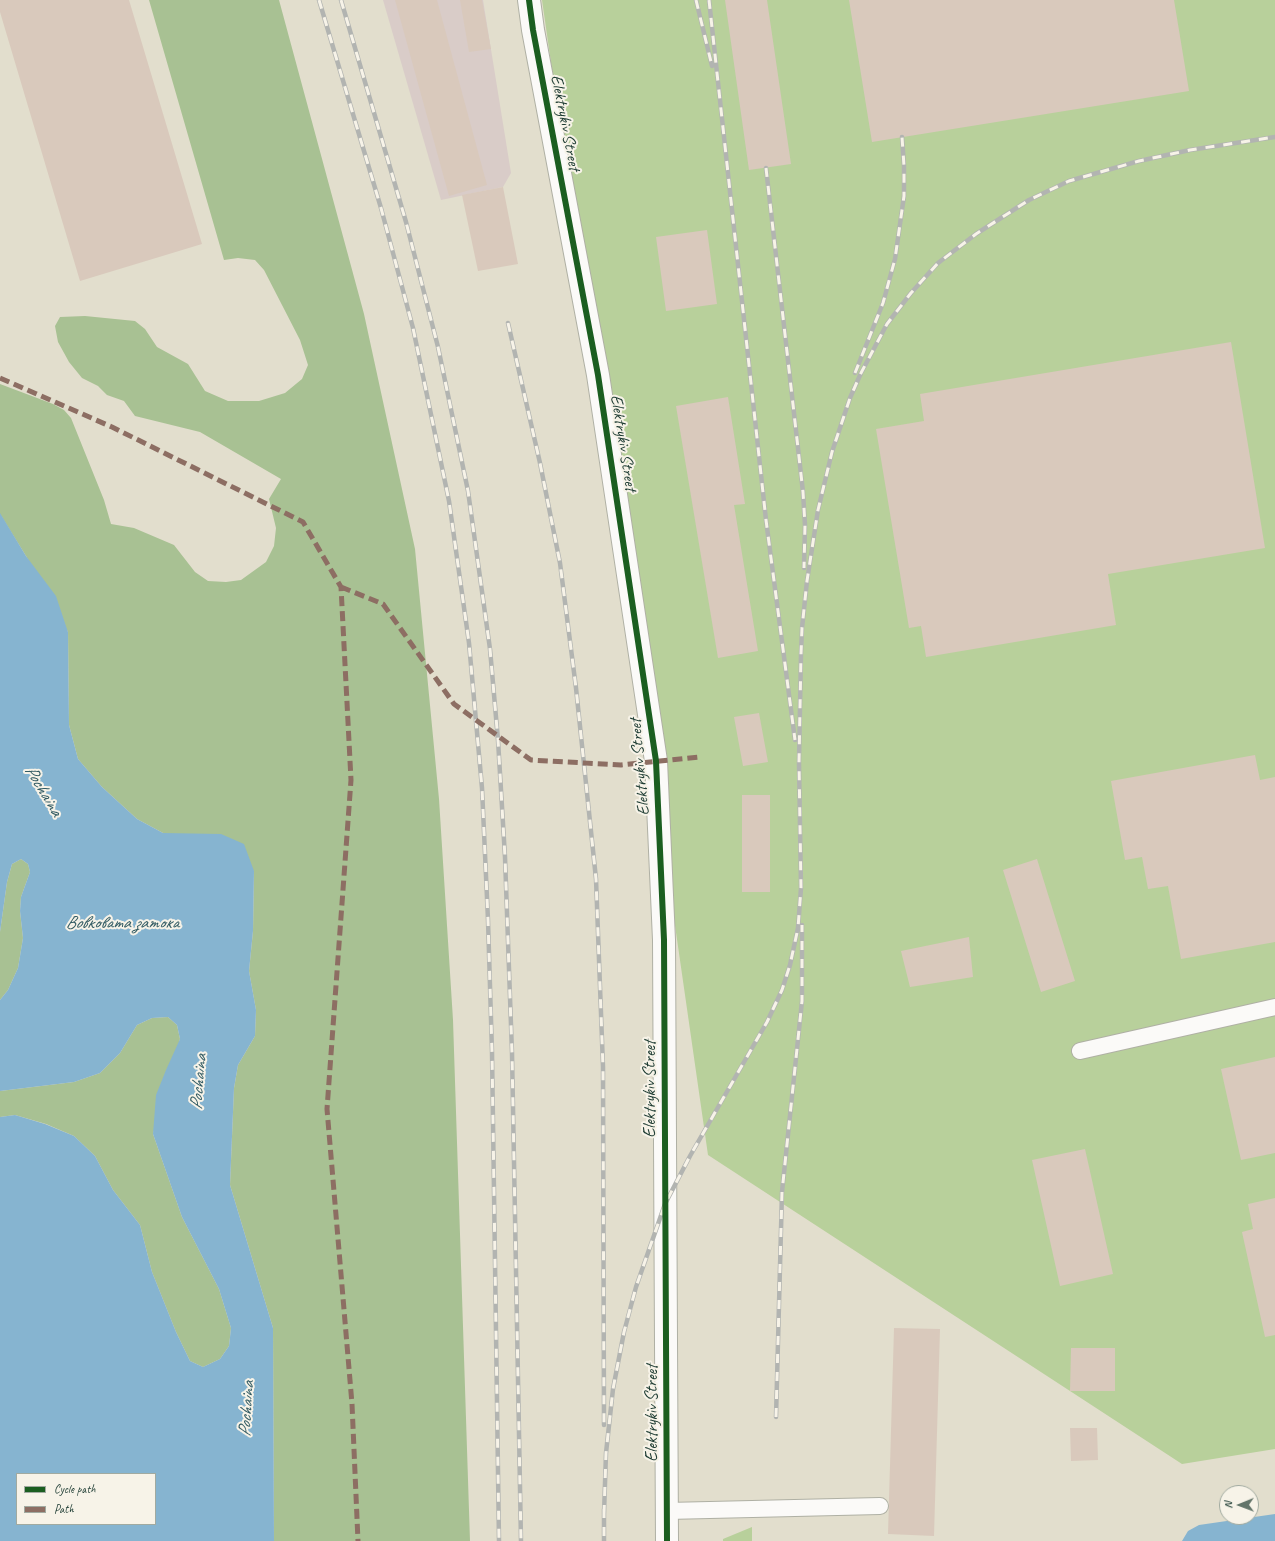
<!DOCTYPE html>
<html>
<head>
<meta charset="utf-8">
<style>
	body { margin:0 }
	#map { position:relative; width:1275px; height:1541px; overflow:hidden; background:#e2decd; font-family:Caveat,sans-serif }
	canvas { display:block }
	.legend { position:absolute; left:16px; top:1473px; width:140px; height:52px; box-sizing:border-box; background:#f7f3e8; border:1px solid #a1aaa0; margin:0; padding:5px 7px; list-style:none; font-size:12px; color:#1f3d34 }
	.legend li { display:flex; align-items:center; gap:8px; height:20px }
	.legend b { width:20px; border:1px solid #a1aaa0 }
	.north { position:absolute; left:1219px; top:1485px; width:40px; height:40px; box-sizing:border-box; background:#f7f3e8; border:1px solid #a1aaa0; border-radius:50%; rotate:269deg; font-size:11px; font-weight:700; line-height:16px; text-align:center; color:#1f3d34 }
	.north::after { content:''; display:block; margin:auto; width:14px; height:18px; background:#63756a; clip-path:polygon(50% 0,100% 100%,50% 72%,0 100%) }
</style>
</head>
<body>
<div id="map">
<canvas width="1275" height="1541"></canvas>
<ul class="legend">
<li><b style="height:5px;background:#1b5e20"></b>Cycle path</li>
<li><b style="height:5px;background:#8d6e63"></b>Path</li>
</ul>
<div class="north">N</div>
</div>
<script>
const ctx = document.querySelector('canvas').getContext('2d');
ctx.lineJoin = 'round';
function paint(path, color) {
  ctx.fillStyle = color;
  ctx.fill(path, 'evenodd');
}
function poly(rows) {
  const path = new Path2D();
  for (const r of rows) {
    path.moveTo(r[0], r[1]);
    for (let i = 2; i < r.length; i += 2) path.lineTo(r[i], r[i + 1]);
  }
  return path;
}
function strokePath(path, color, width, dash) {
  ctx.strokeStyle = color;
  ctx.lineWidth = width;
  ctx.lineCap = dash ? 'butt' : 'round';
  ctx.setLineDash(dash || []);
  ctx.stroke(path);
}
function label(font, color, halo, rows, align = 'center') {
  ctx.font = font + ' Caveat,sans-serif';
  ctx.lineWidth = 4;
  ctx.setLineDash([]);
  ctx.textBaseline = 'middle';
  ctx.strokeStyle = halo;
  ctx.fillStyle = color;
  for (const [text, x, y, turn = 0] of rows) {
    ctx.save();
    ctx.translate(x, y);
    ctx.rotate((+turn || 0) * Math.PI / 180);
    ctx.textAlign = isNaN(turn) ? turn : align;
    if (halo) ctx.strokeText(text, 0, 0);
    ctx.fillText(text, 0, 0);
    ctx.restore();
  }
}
paint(poly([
	[383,0,483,0,511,173,503,187,441,200]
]), '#d9ccc8');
paint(poly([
	[542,0,1275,0,1275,1449,1182,1464,708,1155],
	[752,1527,752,1541,723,1541,723,1539]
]), '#b8d09b');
paint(poly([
	[149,0,279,0,364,314,415,549,439,799,453,1020,470,1541,274,1541,273,1328,230,1185,234,1088,238,1065,255,1036,256,1010,249,971,253,931,254,871,163,833,137,819,102,787,78,759,69,725,68,632,26,556,0,514,0,384,53,404,64,410,71,418,104,500,111,524,134,528,174,545,195,572,208,581,226,582,241,580,266,562,274,546,276,528,269,499,281,479,200,432,135,416,124,401,107,395,98,386,82,378,69,362,58,342,55,326,60,317,85,316,135,321,145,329,157,347,188,364,205,391,228,401,259,401,285,393,302,379,308,365,300,340,264,270,255,260,238,258,224,260],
	[21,859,28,864,30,872,21,897,20,911,23,938,18,968,8,990,0,1000,0,932,7,882,12,864],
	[168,1017,177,1025,180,1039,153,1134,182,1217,219,1289,231,1328,229,1346,220,1359,203,1367,190,1361,176,1332,152,1272,140,1225,113,1190,95,1156,74,1136,46,1124,15,1115,0,1117,0,1091,74,1082,100,1073,120,1053,137,1025,152,1018]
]), '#a8c193');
paint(poly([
	[0,513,26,556,56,596,68,632,69,725,78,759,102,787,137,819,163,833,221,834,244,844,254,871,253,931,249,971,256,1010,255,1036,238,1065,234,1088,230,1185,273,1328,274,1541,0,1541,0,1117,15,1115,45,1124,74,1136,95,1156,113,1190,140,1225,152,1272,176,1332,190,1361,203,1367,220,1359,229,1346,231,1328,219,1289,182,1217,153,1134,156,1095,166,1070,180,1039,177,1025,168,1017,152,1018,137,1025,120,1053,100,1073,74,1082,0,1091,0,1000,8,990,18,968,23,938,20,911,21,897,30,872,28,864,21,859,12,864,7,882,0,932],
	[17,1474,155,1474,155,1524,17,1524],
	[1275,1514,1275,1541,1182,1541,1188,1531,1199,1525]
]), '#86b4d0');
paint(poly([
	[0,0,129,0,202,244,80,281,0,12],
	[395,0,437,0,487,185,449,196],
	[460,0,482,0,491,49,469,52],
	[725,0,767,0,791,164,749,170],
	[849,0,1174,0,1189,91,872,142],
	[503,187,518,264,478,271,462,195],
	[707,230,717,304,666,311,656,237],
	[1231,342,1265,548,1108,574,1116,625,926,657,921,626,909,628,876,429,924,421,920,394],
	[728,397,745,504,734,505,758,651,718,658,676,406],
	[759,713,768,762,743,766,734,717],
	[1255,755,1260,780,1275,777,1275,942,1181,959,1168,886,1148,889,1142,857,1125,860,1111,781],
	[742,795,770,795,770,892,742,892],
	[1037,859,1075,981,1041,992,1003,870],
	[969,937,973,977,910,987,901,951],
	[1275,1057,1275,1153,1241,1160,1221,1069],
	[1085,1149,1113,1274,1060,1286,1032,1160],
	[1275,1198,1275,1335,1265,1337,1242,1232,1253,1229,1248,1204],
	[894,1328,940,1329,934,1536,888,1534],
	[1071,1348,1115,1348,1115,1391,1070,1391],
	[1070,1428,1097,1428,1098,1460,1071,1461]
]), '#d9c9bc');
const service = poly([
	[1080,1051,1275,1007],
	[667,1511,880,1506]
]);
const tertiary = poly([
	[529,0,533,30,598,375,656,761,664,940,667,1541]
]);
strokePath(service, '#afb0a4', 18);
strokePath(tertiary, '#afb0a4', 24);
strokePath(service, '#fbfaf8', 16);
strokePath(tertiary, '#fbfaf8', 22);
const rail = poly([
	[319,0,381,208,413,328,449,501,469,643,482,788,488,920,492,1052,499,1541],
	[341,0,406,222,438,347,468,491,490,649,498,740,505,857,512,1053,521,1541],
	[696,0,712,66],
	[709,0,766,520,795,740],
	[766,168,803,492,805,525,804,568],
	[508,323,540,463,560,563,576,688,596,879,603,1067,604,1425],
	[855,373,883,303,895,259,904,196,904,166,902,137],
	[776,1417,782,1192,802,1001,802,925],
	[604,1509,604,1541],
	[604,1514,606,1453,613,1389,624,1332,636,1287,665,1204,690,1156,767,1022,782,990,790,965,798,928,801,888,799,762,801,654,802,628,807,581,818,510,832,452,850,398,861,373,887,324,911,293,938,263,976,234,1029,200,1069,181,1139,161,1190,150,1275,137]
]);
strokePath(rail, '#b2b4b1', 4.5);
strokePath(rail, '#f7f3e8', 3, [9]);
strokePath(poly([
	[0,378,112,427,303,522,341,587,351,780,327,1109,352,1404,358,1541],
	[341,587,383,604,454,704,531,760,621,765,699,757]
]), '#8d6e63', 5, [10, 5]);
strokePath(poly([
	[529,0,533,30,598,375,656,761,664,940,667,1541]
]), '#1b5e20', 6);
label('17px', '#1f3d34', '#f7f3e8', [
	["Elektrykiv Street",565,123,79],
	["Elektrykiv Street",623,443,81],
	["Elektrykiv Street",640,767,-95],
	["Elektrykiv Street",651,1089,-90],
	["Elektrykiv Street",653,1413,-90]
]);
label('italic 18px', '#325b63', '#f7f3e8', [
	["Pochaina",43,791,59],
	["Вовковата затока",122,923],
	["Pochaina",199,1082,-85],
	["Pochaina",247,1409,-86]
]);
</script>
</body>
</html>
